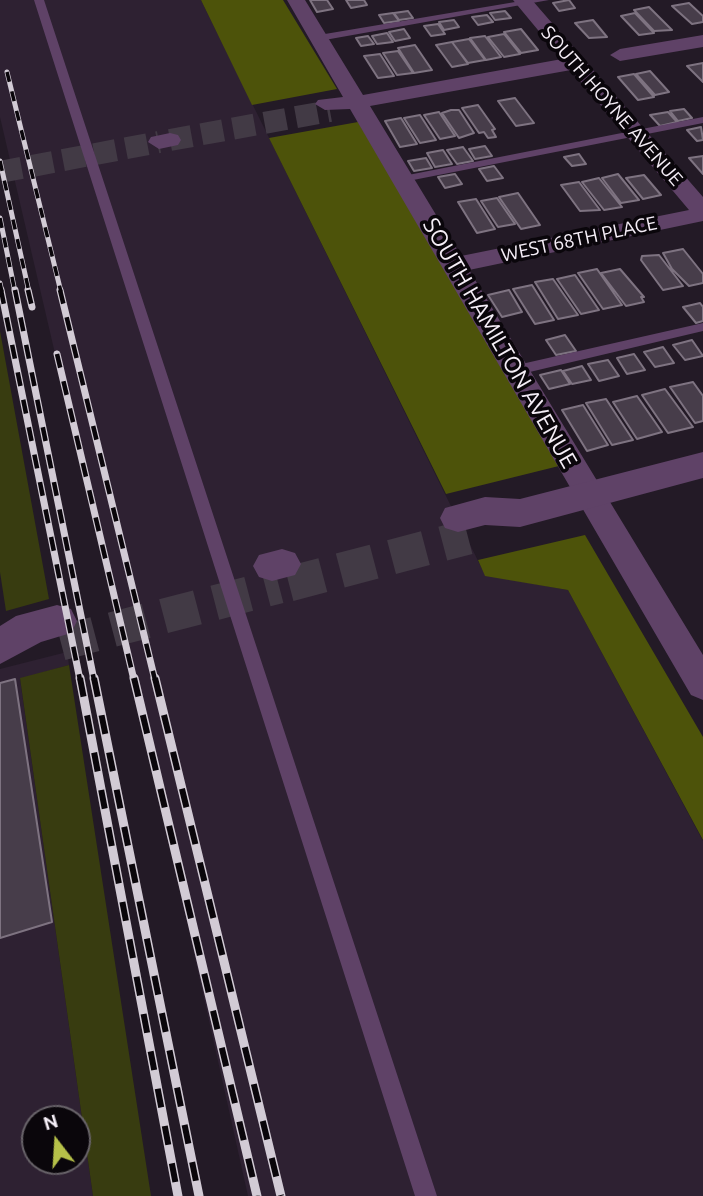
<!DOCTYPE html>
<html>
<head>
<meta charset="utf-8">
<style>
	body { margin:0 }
	#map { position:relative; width:703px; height:1196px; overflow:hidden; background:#231a26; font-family:Ubuntu,sans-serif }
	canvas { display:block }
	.north { position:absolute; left:21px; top:1105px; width:70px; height:70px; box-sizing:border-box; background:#0a060b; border:2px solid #686369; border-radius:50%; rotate:343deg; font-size:19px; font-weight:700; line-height:28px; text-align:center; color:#f5eef7 }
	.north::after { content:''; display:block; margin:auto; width:24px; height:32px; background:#b6c149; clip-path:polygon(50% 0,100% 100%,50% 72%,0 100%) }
</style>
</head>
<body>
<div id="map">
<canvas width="703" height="1196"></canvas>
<div class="north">N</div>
</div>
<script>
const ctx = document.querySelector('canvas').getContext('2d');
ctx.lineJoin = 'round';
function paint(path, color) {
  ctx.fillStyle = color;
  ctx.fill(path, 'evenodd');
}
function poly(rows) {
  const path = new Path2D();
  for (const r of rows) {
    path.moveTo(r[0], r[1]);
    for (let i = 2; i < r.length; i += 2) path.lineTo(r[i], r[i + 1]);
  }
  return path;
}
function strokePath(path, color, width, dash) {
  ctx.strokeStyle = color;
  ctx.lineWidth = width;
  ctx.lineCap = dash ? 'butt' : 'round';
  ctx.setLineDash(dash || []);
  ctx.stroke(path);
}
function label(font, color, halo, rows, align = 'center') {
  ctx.font = font + ' Ubuntu,sans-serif';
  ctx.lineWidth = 7;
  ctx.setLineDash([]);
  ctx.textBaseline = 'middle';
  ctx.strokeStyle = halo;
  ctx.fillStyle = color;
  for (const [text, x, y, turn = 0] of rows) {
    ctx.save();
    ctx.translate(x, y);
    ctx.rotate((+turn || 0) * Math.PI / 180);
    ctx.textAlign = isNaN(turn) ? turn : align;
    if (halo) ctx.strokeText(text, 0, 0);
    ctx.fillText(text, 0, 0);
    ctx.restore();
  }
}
paint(poly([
	[0,0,201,0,485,575,568,590,703,841,703,1196,248,1196,186,917,0,117],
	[67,652,69,665,20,679,93,1196,0,1196,0,669],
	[35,1119,77,1119,77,1161,35,1161]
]), '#2e2132');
paint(poly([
	[0,331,49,599,6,611,0,572],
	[69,665,151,1196,93,1196,20,678]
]), '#383c10');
paint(poly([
	[201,0,283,0,337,89,252,105],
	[358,122,563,465,446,494,269,138],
	[585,535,703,737,703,840,568,590,485,576,478,560]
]), '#4d530a');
const building = poly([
	[310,0,327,0,333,9,317,12,310,0],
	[346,0,364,0,367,5,351,8,346,0],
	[569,0,575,8,559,11,553,3,569,0],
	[689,3,703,16,703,22,692,24,672,6,689,3],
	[649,7,672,30,654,31,634,10,649,7],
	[408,11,413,18,399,20,394,13,408,11],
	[505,11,511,18,495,20,490,13,505,11],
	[393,13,399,21,384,23,379,15,393,13],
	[635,13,654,33,639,35,621,16,635,13],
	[487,15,493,22,478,25,472,17,487,15],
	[454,20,459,27,444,30,439,22,454,20],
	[593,20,607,37,589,38,575,23,593,20],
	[438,24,445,34,431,36,424,26,438,24],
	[404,29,410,38,395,41,389,32,404,29],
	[521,29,538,50,521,53,504,32,521,29],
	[387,33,393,42,377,44,372,36,387,33],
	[504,34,520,54,504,57,488,37,504,34],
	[368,36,374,44,361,46,356,38,368,36],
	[485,36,501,57,486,60,470,38,485,36],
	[469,39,485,60,468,63,452,42,469,39],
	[452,42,468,64,452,67,436,45,452,42],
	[415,45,432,70,414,73,398,48,415,45],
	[398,51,413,73,397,75,383,53,398,51],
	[380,54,394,76,378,78,364,56,380,54],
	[703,63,703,82,687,66,703,63],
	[650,71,669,92,655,95,636,74,650,71],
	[634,74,654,97,638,100,618,77,634,74],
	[515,98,534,123,516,126,498,101,515,98],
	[478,105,495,129,492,130,496,137,488,138,484,132,479,133,462,108,478,105],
	[684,109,692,118,678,121,670,111,684,109],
	[451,110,459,110,474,133,459,138,442,113,451,110],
	[439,112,455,136,440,139,424,115,439,112],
	[668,112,677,122,660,126,650,115,668,112],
	[420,115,436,140,420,143,404,118,420,115],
	[401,118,417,144,400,147,385,121,401,118],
	[701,127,703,140,697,141,687,130,701,127],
	[485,146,492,156,475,159,469,149,485,146],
	[463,147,473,161,457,164,447,150,463,147],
	[443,150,452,164,435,167,427,153,443,150],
	[579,154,586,164,572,166,564,157,579,154],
	[703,156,703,174,689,158,703,156],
	[426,158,432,168,414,171,408,161,426,158],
	[494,166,503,178,487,181,479,169,494,166],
	[455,174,462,184,445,188,438,177,455,174],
	[618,174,639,200,621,203,602,178,618,174],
	[644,175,661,195,643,199,626,178,644,175],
	[599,178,622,207,604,210,582,182,599,178],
	[579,182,600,210,580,211,561,185,579,182],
	[518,193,540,225,521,229,499,197,518,193],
	[497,198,515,224,498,227,481,201,497,198],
	[476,199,495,229,477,233,458,202,476,199],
	[683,249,703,274,703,283,689,286,672,269,663,253,683,249],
	[659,255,683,286,663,290,641,260,642,256,659,255],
	[597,269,622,305,603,309,578,273,597,269],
	[620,269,644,297,641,297,644,302,626,306,601,273,620,269],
	[575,275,599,310,581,314,557,279,575,275],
	[553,279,578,315,558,319,535,282,553,279],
	[532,285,554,320,535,324,513,289,532,285],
	[509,290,522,312,502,317,488,295,509,290],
	[700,303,703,307,703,321,696,323,683,307,700,303],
	[565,335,576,351,556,355,546,340,565,335],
	[692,340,703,356,685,360,673,345,692,340],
	[663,347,674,363,655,367,644,352,663,347],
	[634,354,645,370,627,374,617,358,634,354],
	[608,360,619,376,599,381,588,364,608,360],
	[582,366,591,380,572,384,563,371,582,366],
	[561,370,570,384,549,389,540,375,561,370],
	[693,382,703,396,703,421,695,423,670,387,693,382],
	[665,389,693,427,668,433,642,395,665,389],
	[637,396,662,432,637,439,613,402,637,396],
	[606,399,633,440,612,445,586,403,606,399],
	[583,405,608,445,587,451,562,410,583,405],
	[15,679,52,922,0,938,0,683,15,679]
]);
paint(building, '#473d4a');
strokePath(building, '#7e7381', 2);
strokePath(poly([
	[170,140,330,111],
	[0,172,159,142]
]), '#423a45', 22, [22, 10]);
strokePath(poly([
	[289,584,468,537],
	[61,643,279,586]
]), '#423a45', 35, [35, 18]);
paint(poly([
	[34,0,44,0,437,1196,415,1196,34,0],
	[527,0,549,0,319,41,314,38,319,35,527,0],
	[703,117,703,123,403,182,397,179,403,176,703,117],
	[703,323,703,331,517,375,510,370,517,365,703,323]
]), '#5f4267');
paint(poly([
	[287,0,305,0,363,95,562,59,513,0,532,0,703,197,703,221,469,270,703,655,703,700,691,695,350,109,325,110,315,104,318,100,343,97,287,0],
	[571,70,689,210,461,256,370,106,571,70],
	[703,35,703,47,620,61,610,55,620,49,703,35],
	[170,133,178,135,181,140,178,145,159,149,148,142,151,137,170,133]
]), '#5f4267');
paint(poly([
	[703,452,703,478,520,527,485,525,458,532,445,528,440,518,445,508,485,497,520,499,703,452],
	[282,549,295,553,301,564,295,575,272,581,259,577,253,566,259,555,282,549],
	[57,605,71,609,77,621,71,633,41,642,0,664,0,626,16,616,57,605]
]), '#5f4267');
const railFar2 = poly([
	[7,72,61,292],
	[0,161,29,292],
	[0,218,15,292],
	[0,283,2,292]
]);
const railFar1 = poly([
	[1,290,80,680],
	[15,290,94,680],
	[28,290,32,307],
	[60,290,155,680],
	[57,354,134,680]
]);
const rail = poly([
	[80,678,178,1196],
	[94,678,199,1196],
	[134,678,257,1196],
	[155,678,281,1196]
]);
strokePath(railFar2, '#d2cbd5', 5);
strokePath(railFar1, '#d2cbd5', 7);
strokePath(rail, '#d2cbd5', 9);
strokePath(railFar2, '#0a060b', 3.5, [10]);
strokePath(railFar1, '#0a060b', 4.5, [14]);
strokePath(rail, '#0a060b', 6, [19]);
label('19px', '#f5eef7', '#0a060b', [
	["SOUTH HOYNE AVENUE",612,106,49],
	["WEST 68TH PLACE",579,239,-12]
]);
label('23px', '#f5eef7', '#0a060b', [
	["SOUTH HAMILTON AVENUE",500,343,60]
]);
</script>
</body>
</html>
